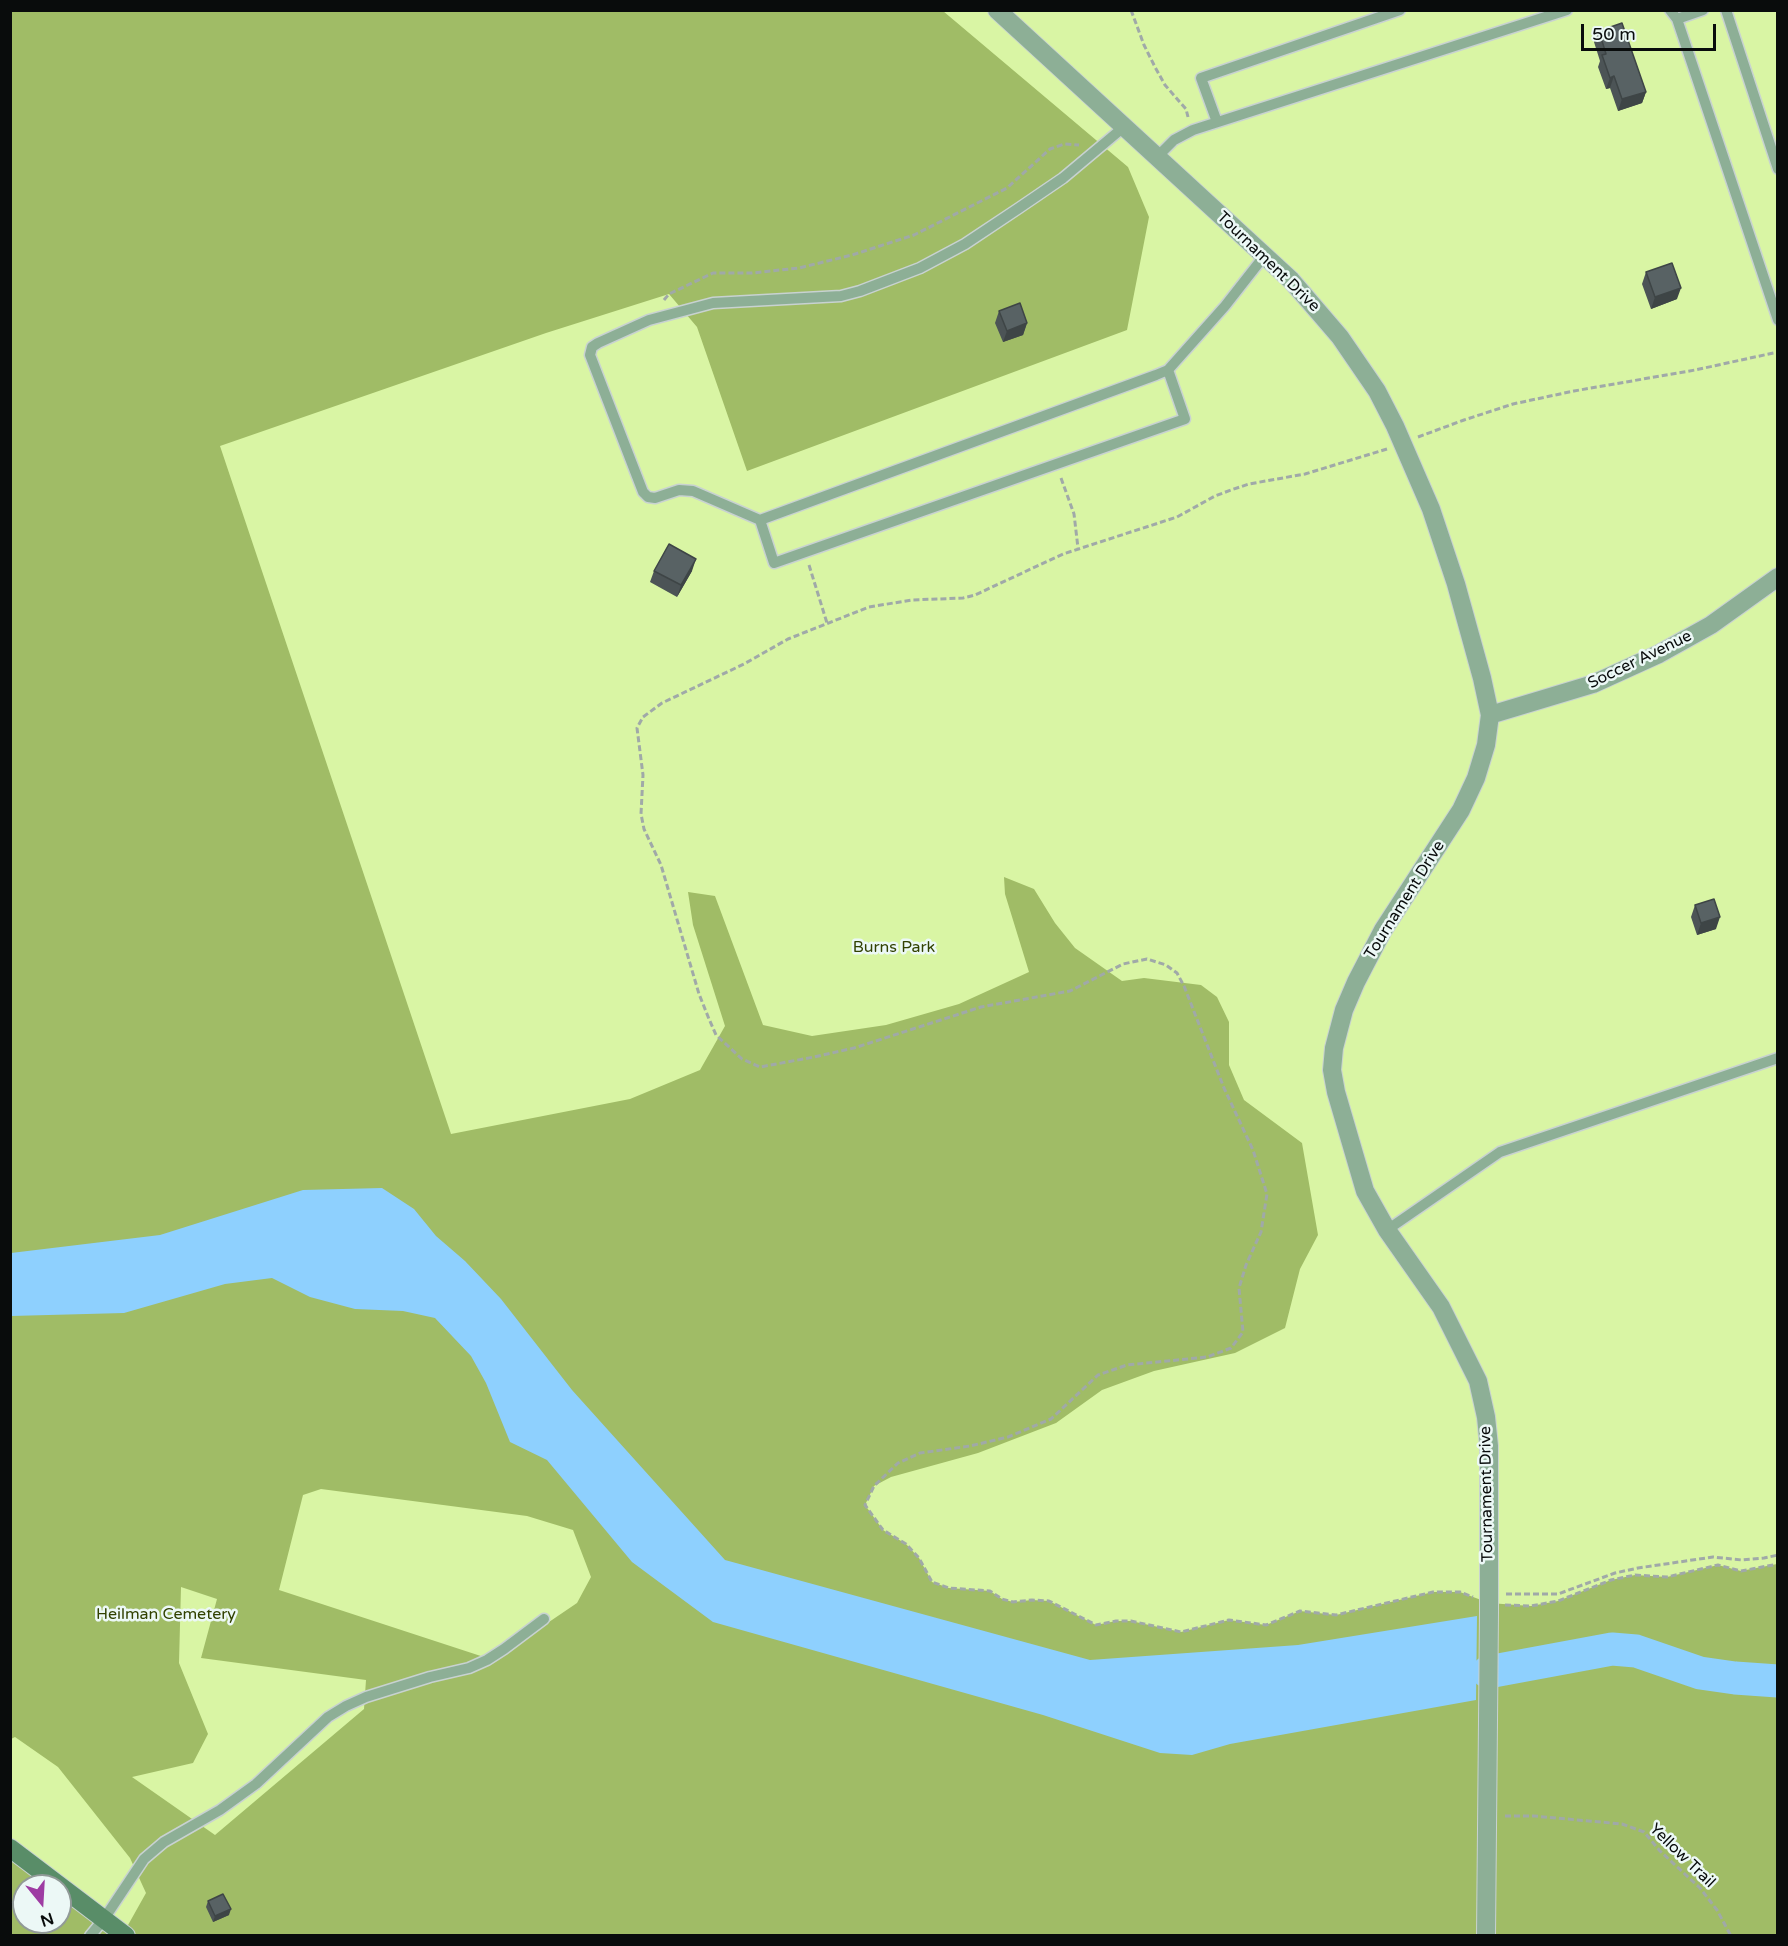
<!DOCTYPE html>
<html>
<head>
<meta charset="utf-8">
<style>
	body { margin:0 }
	#map { position:relative; width:1788px; height:1946px; overflow:hidden; background:#ecf8f6; font-family:"Varela Round",sans-serif }
	canvas { display:block }
	.frame { position:absolute; inset:0; border:12px solid #090c0c; pointer-events:none }
	.north { position:absolute; left:12px; top:1874px; width:60px; height:60px; box-sizing:border-box; background:#ecf8f6; border:2px solid #919a98; border-radius:50%; rotate:162deg; font-size:16px; font-weight:700; line-height:24px; text-align:center; color:#090c0c }
	.north::after { content:''; display:block; margin:auto; width:21px; height:27px; background:#9e3ca3; clip-path:polygon(50% 0,100% 100%,50% 72%,0 100%) }
	.scale { position:absolute; left:1581px; top:24px; width:135px; height:27px; box-sizing:border-box; border:3px solid #090c0c; border-top:0; padding-left:8px; font-size:18px; line-height:21px; white-space:nowrap; color:#090c0c; -webkit-text-stroke:4px #ecf8f6; paint-order:stroke }
</style>
</head>
<body>
<div id="map">
<canvas width="1788" height="1946"></canvas>
<div class="frame"></div>
<div class="north">N</div>
<div class="scale">50 m</div>
</div>
<script>
const ctx = document.querySelector('canvas').getContext('2d');
ctx.lineJoin = 'round';
function paint(path, color) {
  ctx.fillStyle = color;
  ctx.fill(path, 'evenodd');
}
function poly(rows) {
  const path = new Path2D();
  for (const r of rows) {
    path.moveTo(r[0], r[1]);
    for (let i = 2; i < r.length; i += 2) path.lineTo(r[i], r[i + 1]);
  }
  return path;
}
function strokePath(path, color, width, dash) {
  ctx.strokeStyle = color;
  ctx.lineWidth = width;
  ctx.lineCap = dash ? 'butt' : 'round';
  ctx.setLineDash(dash || []);
  ctx.stroke(path);
}
function label(font, color, halo, rows, align = 'center') {
  ctx.font = font + ' "Varela Round",sans-serif';
  ctx.lineWidth = 5;
  ctx.setLineDash([]);
  ctx.textBaseline = 'middle';
  ctx.strokeStyle = halo;
  ctx.fillStyle = color;
  for (const [text, x, y, turn = 0] of rows) {
    ctx.save();
    ctx.translate(x, y);
    ctx.rotate((+turn || 0) * Math.PI / 180);
    ctx.textAlign = isNaN(turn) ? turn : align;
    if (halo) ctx.strokeText(text, 0, 0);
    ctx.fillText(text, 0, 0);
    ctx.restore();
  }
}
paint(poly([
	[11,11,1777,11,1777,1935,11,1936],
	[24,1886,60,1886,60,1922,24,1922]
]), '#d9f5a4');
paint(poly([
	[11,11,943,11,1128,167,1149,217,1127,330,747,471,697,327,669,294,546,333,220,446,451,1134,630,1099,700,1070,725,1026,693,925,688,892,715,896,763,1025,812,1036,886,1025,959,1004,1029,972,1005,894,1004,877,1034,889,1055,923,1075,948,1122,981,1144,978,1201,985,1217,997,1229,1022,1229,1065,1244,1100,1302,1143,1318,1235,1300,1269,1285,1328,1235,1353,1154,1371,1102,1390,1056,1423,978,1453,891,1477,874,1486,865,1505,883,1530,906,1544,919,1558,932,1582,949,1588,990,1591,1002,1599,1013,1602,1032,1600,1049,1601,1096,1625,1116,1621,1131,1621,1181,1632,1229,1620,1266,1625,1300,1611,1336,1615,1433,1592,1460,1592,1489,1603,1531,1606,1558,1601,1611,1580,1635,1575,1667,1577,1718,1565,1741,1571,1777,1564,1777,1935,11,1936,10,1853,55,1886,24,1886,24,1922,60,1922,60,1889,123,1934,146,1893,130,1858,58,1767,15,1737,11,1739],
	[321,1489,527,1516,573,1530,591,1577,577,1603,493,1660,279,1590,303,1495],
	[181,1587,217,1599,201,1658,366,1680,364,1709,215,1835,132,1777,193,1763,208,1734,179,1663]
]), '#a0bc66');
paint(poly([
	[382,1188,414,1209,436,1236,465,1261,501,1299,572,1390,725,1560,1090,1660,1298,1645,1477,1616,1476,1700,1230,1744,1192,1755,1160,1753,1043,1715,713,1622,632,1562,547,1460,510,1442,486,1383,471,1356,435,1318,403,1311,355,1309,310,1297,272,1278,225,1284,124,1313,11,1316,11,1253,160,1235,303,1190]
]), '#8ed0fe');
strokePath(poly([
	[1488,1672,1612,1649,1636,1651,1700,1673,1735,1678,1778,1681]
]), '#8ed0fe', 33);
const lane = poly([
	[1670,10,1677,19,1703,10],
	[1726,10,1778,169],
	[1677,19,1778,320],
	[1217,122,1201,78,1400,10],
	[1125,126,1063,178,1019,208,965,244,920,268,860,291,841,296,713,303,649,320,598,343,592,347,590,355,643,492,648,497,655,498,679,490,693,491,760,520,1156,375,1168,370,1225,306,1265,255],
	[1157,157,1174,140,1193,130,1567,10],
	[760,520,774,563,1185,419,1168,370],
	[1387,1230,1500,1152,1778,1058],
	[90,1936,104,1919,144,1859,164,1842,220,1810,256,1784,328,1717,346,1706,366,1697,430,1677,469,1668,487,1660,504,1649,544,1619]
]);
const street = poly([
	[997,10,1291,280,1340,337,1377,391,1395,426,1431,509,1456,584,1482,678,1490,715,1486,745,1476,778,1461,810,1383,930,1356,982,1344,1010,1334,1048,1332,1070,1336,1092,1365,1191,1387,1230,1441,1307,1478,1381,1486,1417,1489,1446,1489,1613,1486,1936],
	[1490,715,1593,684,1659,654,1711,625,1778,577]
]);
const secondary = poly([
	[10,1848,126,1936]
]);
strokePath(lane, '#c8d2d1', 13);
strokePath(street, '#c8d2d1', 20);
strokePath(secondary, '#c8d2d1', 20);
strokePath(poly([
	[1131,10,1144,45,1155,67,1165,85,1186,109,1188,117],
	[664,300,669,294,713,273,752,273,799,268,852,255,914,235,1007,188,1050,149,1064,144,1079,145],
	[1418,437,1464,420,1513,404,1574,391,1695,370,1778,352],
	[1387,449,1305,474,1249,484,1231,490,1215,496,1177,517,1063,554,975,595,963,598,912,600,869,607,788,639,744,664,662,703,643,717,637,728,643,775,641,814,644,829,661,865,699,994,709,1019,716,1035,742,1059,760,1067,814,1057,854,1048,981,1007,1070,991,1123,964,1147,959,1166,965,1177,973,1184,986,1224,1088,1253,1150,1267,1194,1261,1232,1246,1265,1239,1288,1243,1332,1231,1348,1207,1357,1127,1365,1098,1375,1051,1419,1008,1437,970,1446,920,1453,898,1463,874,1486,865,1505,883,1530,906,1544,919,1558,932,1582,949,1588,990,1591,1002,1599,1013,1602,1032,1600,1049,1601,1096,1625,1116,1621,1131,1621,1181,1632,1229,1620,1266,1625,1300,1611,1336,1615,1433,1592,1460,1592,1473,1597],
	[1061,478,1074,514,1078,548],
	[809,565,827,623],
	[1506,1594,1558,1594,1615,1573,1638,1568,1713,1557,1742,1560,1764,1558,1778,1555],
	[1505,1605,1531,1606,1558,1601,1611,1580,1635,1575,1667,1577,1718,1565,1741,1571,1778,1564],
	[1505,1816,1534,1816,1622,1824,1644,1832,1660,1851,1700,1888,1717,1910,1731,1936]
]), '#a0a9a8', 3, [6, 3]);
strokePath(lane, '#8daf96', 10);
strokePath(street, '#8daf96', 18);
strokePath(secondary, '#598d68', 18);
paint(poly([
	[1599,31,1646,92,1642,103,1618,111,1610,88,1606,89,1598,67,1600,61,1594,42],
	[1646,272,1677,299,1651,309,1642,284],
	[999,311,1027,323,1023,335,1003,342,995,323],
	[654,571,692,571,677,597,650,582],
	[1695,905,1716,929,1697,935,1691,917],
	[208,1901,229,1915,213,1922,206,1907]
]), '#4c5456');
paint(poly([
	[1614,76,1610,88,1606,89,1610,78],
	[1646,92,1642,103,1618,111,1622,99],
	[1681,288,1677,299,1651,309,1655,297],
	[1027,323,1023,335,1003,342,1007,331],
	[696,559,692,571,677,597,681,585],
	[1720,917,1716,929,1697,935,1701,923],
	[231,1909,229,1915,213,1922,215,1916]
]), '#3e4546');
const building = poly([
	[1622,23,1646,92,1622,99,1614,76,1610,78,1602,55,1606,54,1599,31,1622,23],
	[1672,263,1681,288,1655,297,1646,272,1672,263],
	[1020,303,1027,323,1007,331,999,311,1020,303],
	[669,544,696,559,681,585,654,571,669,544],
	[1714,899,1720,917,1701,923,1695,905,1714,899],
	[223,1894,231,1909,215,1916,208,1901,223,1894]
]);
paint(building, '#586264');
strokePath(building, '#3e4546', 1.5);
label('16px', '#090c0c', '#ecf8f6', [
	["Tournament Drive",1268,262,44],
	["Soccer Avenue",1640,660,-26],
	["Tournament Drive",1405,900,-58],
	["Tournament Drive",1487,1494,-91],
	["Yellow Trail",1682,1856,44]
]);
label('16px', '#314100', '#ecf8f6', [
	["Burns Park",894,948],
	["Heilman Cemetery",166,1615]
]);
</script>
</body>
</html>
